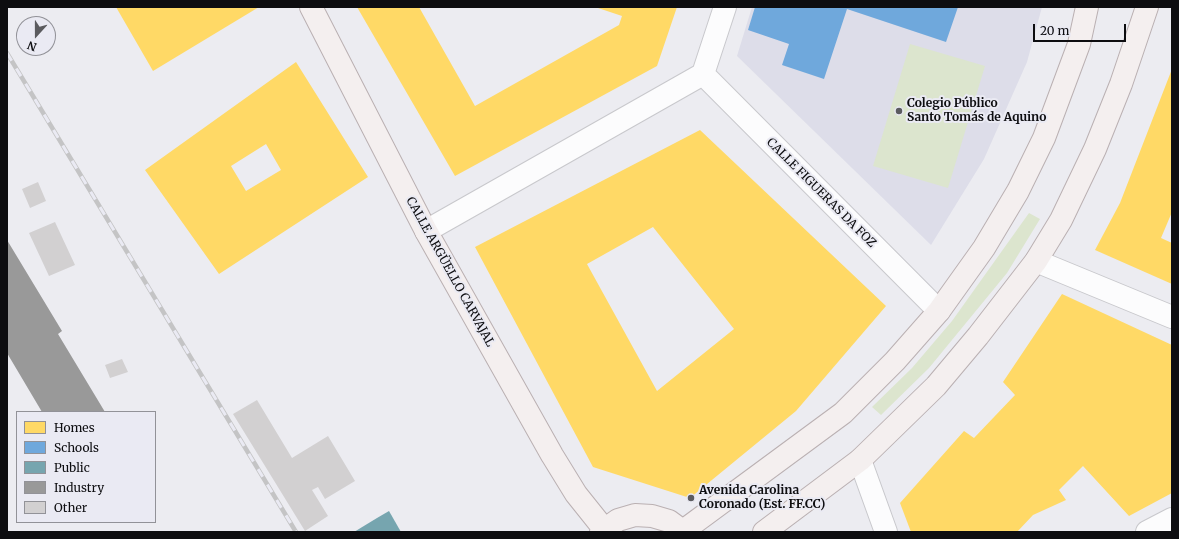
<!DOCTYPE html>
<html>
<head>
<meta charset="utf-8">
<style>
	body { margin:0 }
	#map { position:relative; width:1179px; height:539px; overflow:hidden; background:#ececf1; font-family:Merriweather,serif }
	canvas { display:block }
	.frame { position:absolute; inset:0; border:8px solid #0d0d10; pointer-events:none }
	.legend { position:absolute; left:16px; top:411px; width:140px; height:112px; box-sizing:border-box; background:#eaeaf3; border:1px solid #929298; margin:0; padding:5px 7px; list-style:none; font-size:12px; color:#0d0d10 }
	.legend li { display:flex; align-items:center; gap:8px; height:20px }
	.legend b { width:20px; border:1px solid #929298 }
	.north { position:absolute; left:16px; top:16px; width:40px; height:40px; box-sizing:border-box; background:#eaeaf3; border:1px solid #929298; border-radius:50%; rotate:201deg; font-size:11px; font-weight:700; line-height:16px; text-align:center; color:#0d0d10 }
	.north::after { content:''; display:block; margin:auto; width:14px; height:18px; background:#5b5b5f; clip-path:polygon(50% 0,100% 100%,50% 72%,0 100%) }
	.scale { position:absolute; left:1033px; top:24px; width:93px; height:18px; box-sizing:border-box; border:2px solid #0d0d10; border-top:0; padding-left:5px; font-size:12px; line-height:14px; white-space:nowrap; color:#0d0d10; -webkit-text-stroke:3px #eaeaf3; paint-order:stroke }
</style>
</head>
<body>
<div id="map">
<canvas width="1179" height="539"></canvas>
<div class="frame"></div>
<ul class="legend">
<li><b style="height:11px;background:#ffd966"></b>Homes</li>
<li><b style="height:11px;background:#6fa8dc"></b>Schools</li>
<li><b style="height:11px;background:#76a5af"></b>Public</li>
<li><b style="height:11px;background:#999"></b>Industry</li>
<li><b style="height:11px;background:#d2d0d1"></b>Other</li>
</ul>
<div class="north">N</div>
<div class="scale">20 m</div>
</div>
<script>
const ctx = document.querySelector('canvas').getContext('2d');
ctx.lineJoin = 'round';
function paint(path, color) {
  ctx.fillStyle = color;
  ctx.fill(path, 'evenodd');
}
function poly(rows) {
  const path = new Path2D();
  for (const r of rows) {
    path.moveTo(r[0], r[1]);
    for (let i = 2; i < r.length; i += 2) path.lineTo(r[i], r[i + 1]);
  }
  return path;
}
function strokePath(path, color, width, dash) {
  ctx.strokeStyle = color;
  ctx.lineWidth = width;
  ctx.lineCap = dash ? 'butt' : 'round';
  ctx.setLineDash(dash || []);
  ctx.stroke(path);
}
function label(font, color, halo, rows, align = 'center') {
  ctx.font = font + ' Merriweather,serif';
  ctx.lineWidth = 4;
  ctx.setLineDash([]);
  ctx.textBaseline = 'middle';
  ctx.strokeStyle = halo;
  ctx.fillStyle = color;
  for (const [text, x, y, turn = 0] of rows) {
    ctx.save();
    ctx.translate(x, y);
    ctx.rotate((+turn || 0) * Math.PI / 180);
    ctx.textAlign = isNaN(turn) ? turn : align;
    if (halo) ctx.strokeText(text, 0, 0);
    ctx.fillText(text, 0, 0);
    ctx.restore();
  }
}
paint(poly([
	[752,7,1042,7,1027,62,984,159,931,245,737,56]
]), '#dddde9');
paint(poly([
	[910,44,985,66,948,188,873,166],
	[1029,213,1040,219,1007,273,929,368,881,415,872,407,912,368,952,321]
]), '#dce5ce');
paint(poly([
	[116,7,259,7,153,71],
	[357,7,419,7,475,106,619,25,622,16,595,7,677,7,657,66,455,176],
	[296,62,368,177,219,274,145,170],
	[266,144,281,170,246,191,231,166],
	[1172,69,1172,212,1161,238,1172,243,1172,284,1095,250,1120,203],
	[700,130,886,306,796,411,690,498,593,467,475,247],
	[653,227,734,329,657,391,587,264],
	[1062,294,1172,345,1172,493,1129,516,1083,466,1059,490,1066,500,1033,515,1017,532,911,532,900,503,964,431,974,438,1015,395,1003,382]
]), '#ffd966');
paint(poly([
	[755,7,958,7,946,42,847,9,824,79,782,65,789,44,748,30]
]), '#6fa8dc');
paint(poly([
	[389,511,401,532,354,532,377,518]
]), '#76a5af');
paint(poly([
	[7,240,62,331,58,334,105,412,42,412,7,353]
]), '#999');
paint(poly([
	[38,182,46,201,30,208,22,189],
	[55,222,75,265,49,276,29,233],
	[122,359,128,372,110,378,105,365],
	[257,400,292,458,328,436,355,481,325,499,318,487,312,490,328,516,305,531,233,414]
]), '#d2d0d1');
const minor = poly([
	[703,74,939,311],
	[426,231,703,74,725,7],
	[1036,261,1172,317],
	[860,460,886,532],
	[1147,532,1172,519]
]);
const major = poly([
	[311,7,426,231,552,455,576,494,604,529],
	[683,531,843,413,895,361,939,311,984,248,1018,191,1044,138,1079,44,1087,7],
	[601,532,618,520,635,515,652,516,669,521,684,532],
	[764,532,860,460,896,425,936,386,978,336,1036,261,1061,220,1095,149,1121,84,1147,7]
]);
strokePath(minor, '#c8c8cc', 24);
strokePath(major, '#bab0b2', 24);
strokePath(minor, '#fcfcfd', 22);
strokePath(major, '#f4efef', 22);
const rail = poly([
	[7,53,296,532]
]);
strokePath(rail, '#c4c4c5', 4.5);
strokePath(rail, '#eaeaf3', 3, [9]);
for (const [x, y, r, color] of [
	[899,111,4,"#5b5b5f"],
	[691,498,4,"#5b5b5f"]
]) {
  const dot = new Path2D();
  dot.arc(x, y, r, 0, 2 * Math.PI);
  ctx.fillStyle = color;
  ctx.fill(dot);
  strokePath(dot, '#eaeaf3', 1.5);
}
label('bold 12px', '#0d0d10', '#eaeaf3', [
	["Colegio Público",907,104],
	["Santo Tomás de Aquino",907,118],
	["Avenida Carolina",699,491],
	["Coronado (Est. FF.CC)",699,505]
], 'left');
label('12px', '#0d0d10', '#eaeaf3', [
	["CALLE FIGUERAS DA FOZ",821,193,45],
	["CALLE ARGÜELLO CARVAJAL",450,272,61]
]);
</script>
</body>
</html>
